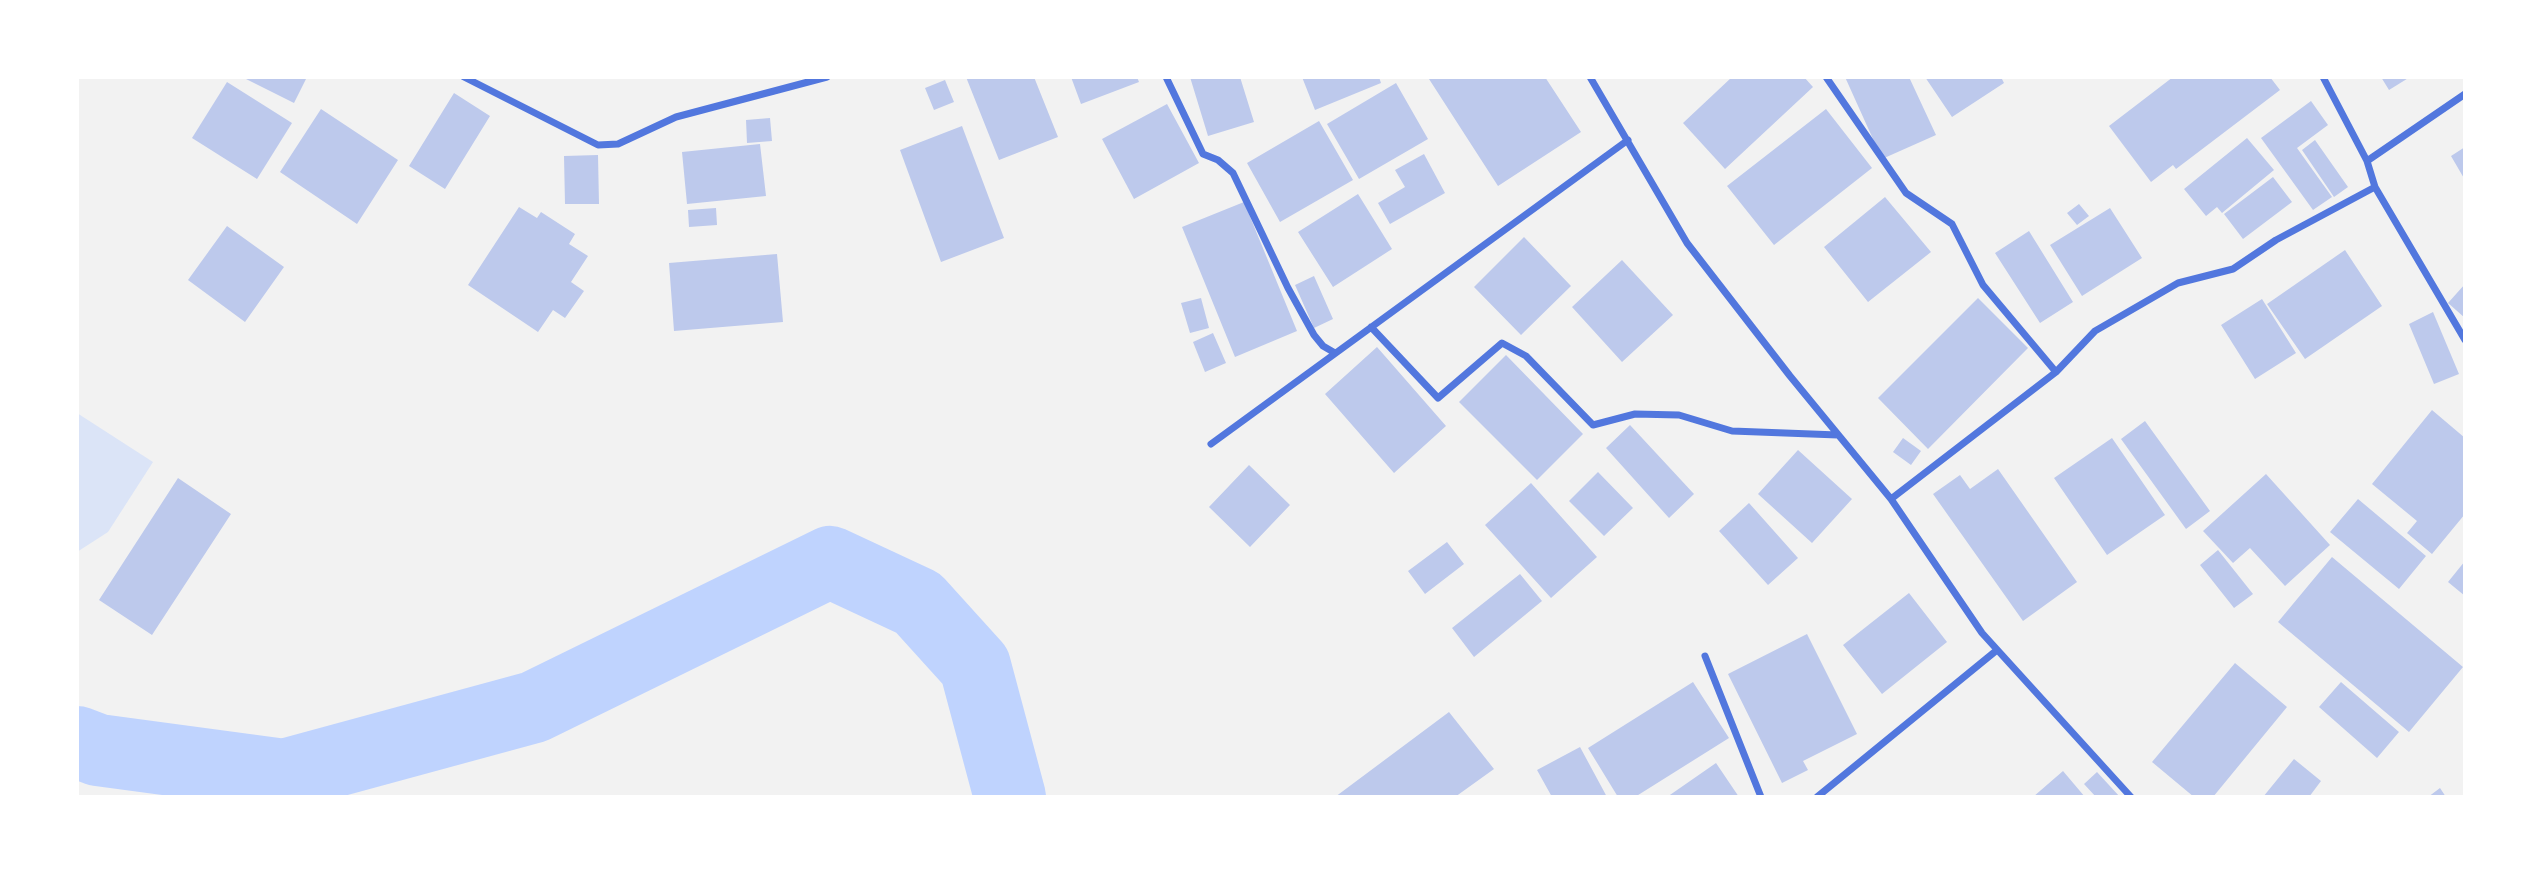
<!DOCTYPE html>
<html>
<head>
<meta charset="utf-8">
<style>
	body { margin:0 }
	#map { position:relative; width:2542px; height:874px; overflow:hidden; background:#f2f2f2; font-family:"PT Serif",serif }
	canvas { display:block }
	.frame { position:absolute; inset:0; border:79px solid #fff; pointer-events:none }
</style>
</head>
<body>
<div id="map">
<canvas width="2542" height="874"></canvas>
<div class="frame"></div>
</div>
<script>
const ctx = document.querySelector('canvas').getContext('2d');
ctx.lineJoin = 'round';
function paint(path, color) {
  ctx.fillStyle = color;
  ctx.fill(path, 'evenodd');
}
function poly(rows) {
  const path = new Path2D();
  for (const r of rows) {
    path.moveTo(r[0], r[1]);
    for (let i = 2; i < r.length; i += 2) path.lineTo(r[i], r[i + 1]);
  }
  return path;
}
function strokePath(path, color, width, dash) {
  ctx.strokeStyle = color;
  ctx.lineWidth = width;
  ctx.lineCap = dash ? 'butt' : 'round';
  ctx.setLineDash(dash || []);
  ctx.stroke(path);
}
paint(poly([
	[77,413,153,462,108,532,77,552]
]), '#dbe4f7');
strokePath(poly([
	[77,742,98,750,284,775,534,707,830,562,918,603,975,666,1010,797]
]), '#bfd3fe', 72);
paint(poly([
	[242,77,307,77,294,103],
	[966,77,1034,77,1058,137,999,160],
	[1071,77,1137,77,1139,82,1081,104],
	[1190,77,1240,77,1254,122,1208,136],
	[1302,77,1379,77,1381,83,1315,110],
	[1432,77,1545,77,1581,132,1498,186,1429,79],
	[1732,77,1804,77,1813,87,1725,169,1683,123],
	[1845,77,1909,77,1936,135,1882,159],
	[1925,77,2001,77,2004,83,1952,117],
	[2173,77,2270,77,2280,90,2176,169,2173,165,2151,182,2109,126],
	[2381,77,2410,77,2389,90],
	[945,80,954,102,934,110,925,88],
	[227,82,292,123,257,179,192,138],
	[1396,83,1428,139,1359,179,1327,124],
	[454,93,490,116,445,189,409,166],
	[2311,101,2328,125,2297,148,2332,197,2313,210,2261,138],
	[1167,104,1199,163,1134,199,1102,139],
	[321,109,398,160,357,224,280,172],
	[1826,109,1872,168,1774,245,1727,186],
	[770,118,772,141,747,143,746,120],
	[1319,121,1353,180,1280,222,1247,163],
	[962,126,1004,238,941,262,900,150],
	[2247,138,2274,170,2222,213,2217,207,2206,216,2184,189],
	[2315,140,2348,187,2334,197,2302,150],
	[760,144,766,196,687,204,682,152],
	[2465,147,2465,180,2451,156],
	[1424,154,1445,193,1390,224,1378,203,1405,187,1395,170],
	[598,155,599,204,565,204,564,156],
	[2273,177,2292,202,2243,239,2224,214],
	[1358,194,1392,249,1333,287,1298,232],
	[1885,197,1931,252,1868,302,1824,247],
	[1244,202,1297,331,1235,357,1182,227],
	[2079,204,2089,216,2077,225,2067,213],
	[519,207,537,218,541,212,575,234,569,244,588,256,571,282,584,291,565,318,553,310,538,332,468,285],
	[716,208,717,225,689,227,688,210],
	[2110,208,2142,258,2082,296,2050,245],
	[227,226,284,267,245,322,188,280],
	[2029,231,2073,302,2040,323,1995,253],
	[1524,237,1571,286,1521,335,1474,287],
	[2345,250,2382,306,2305,359,2267,304],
	[777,254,783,322,674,331,669,263],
	[1622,260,1673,315,1622,362,1572,307],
	[1314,276,1333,319,1314,328,1295,285],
	[2465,284,2465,318,2448,303],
	[1201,298,1209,328,1190,333,1181,303],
	[1978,298,2028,348,1928,449,1878,398],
	[2262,299,2296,353,2255,379,2221,325],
	[2433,312,2459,374,2434,384,2409,324],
	[1213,333,1226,363,1205,372,1193,342],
	[1377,347,1446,426,1394,473,1325,394],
	[1506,355,1583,434,1537,480,1459,402],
	[2432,410,2465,438,2465,514,2432,554,2407,533,2417,521,2372,484],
	[2145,421,2210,511,2186,529,2121,439],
	[1630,425,1694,494,1669,518,1606,448],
	[1903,438,1921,451,1911,465,1893,452],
	[2112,438,2165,515,2107,555,2054,478],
	[1798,450,1852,499,1812,543,1758,494],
	[1249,465,1290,505,1250,547,1209,507],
	[1998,469,2077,582,2023,621,1933,494,1960,475,1970,489],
	[1598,472,1633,508,1604,536,1569,501],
	[2266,474,2330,545,2285,586,2250,548,2233,563,2203,531],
	[178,478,231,514,152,635,99,600],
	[1531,483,1597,557,1551,598,1485,525],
	[2358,499,2426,556,2399,589,2330,532],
	[1749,503,1798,558,1768,585,1719,531],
	[1447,542,1464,564,1425,594,1408,571],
	[2218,550,2253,594,2234,608,2200,565],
	[2332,557,2463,667,2409,732,2278,622],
	[2465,561,2465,596,2448,582],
	[1520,574,1542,601,1474,657,1452,628],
	[1909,593,1947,642,1882,694,1843,645],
	[1807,634,1857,734,1803,761,1808,770,1782,783,1728,674],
	[2235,663,2287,707,2213,797,2194,797,2152,762],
	[1693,682,1729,738,1635,797,1618,797,1588,748],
	[2341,682,2399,732,2377,758,2319,707],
	[1449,712,1494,769,1455,797,1335,797],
	[1580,747,1607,797,1552,797,1537,770],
	[2294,759,2321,781,2309,797,2263,797],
	[1716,763,1739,797,1667,797],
	[2063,771,2085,797,2033,797],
	[2097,772,2120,797,2096,797,2084,784],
	[2440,788,2446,797,2428,797]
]), '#bdc9ec');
strokePath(poly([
	[464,77,598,145,618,144,676,117,827,77],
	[1166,77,1203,154,1218,160,1233,173,1288,288,1314,335,1323,346,1335,353],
	[1590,77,1687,243,1790,376,1891,499,1982,633,2131,797],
	[1826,77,1906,193,1952,224,1983,285,2056,372],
	[2323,77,2367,161,2375,187,2465,340],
	[2367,161,2465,94],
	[1371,327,1438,398,1502,343,1526,356,1593,425,1635,414,1679,415,1732,431,1838,435],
	[1211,444,1628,140],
	[1891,499,2056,372,2095,331,2178,283,2233,269,2276,240,2375,187],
	[1705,656,1761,797],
	[1817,797,1997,650]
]), '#5277de', 7);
</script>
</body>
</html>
